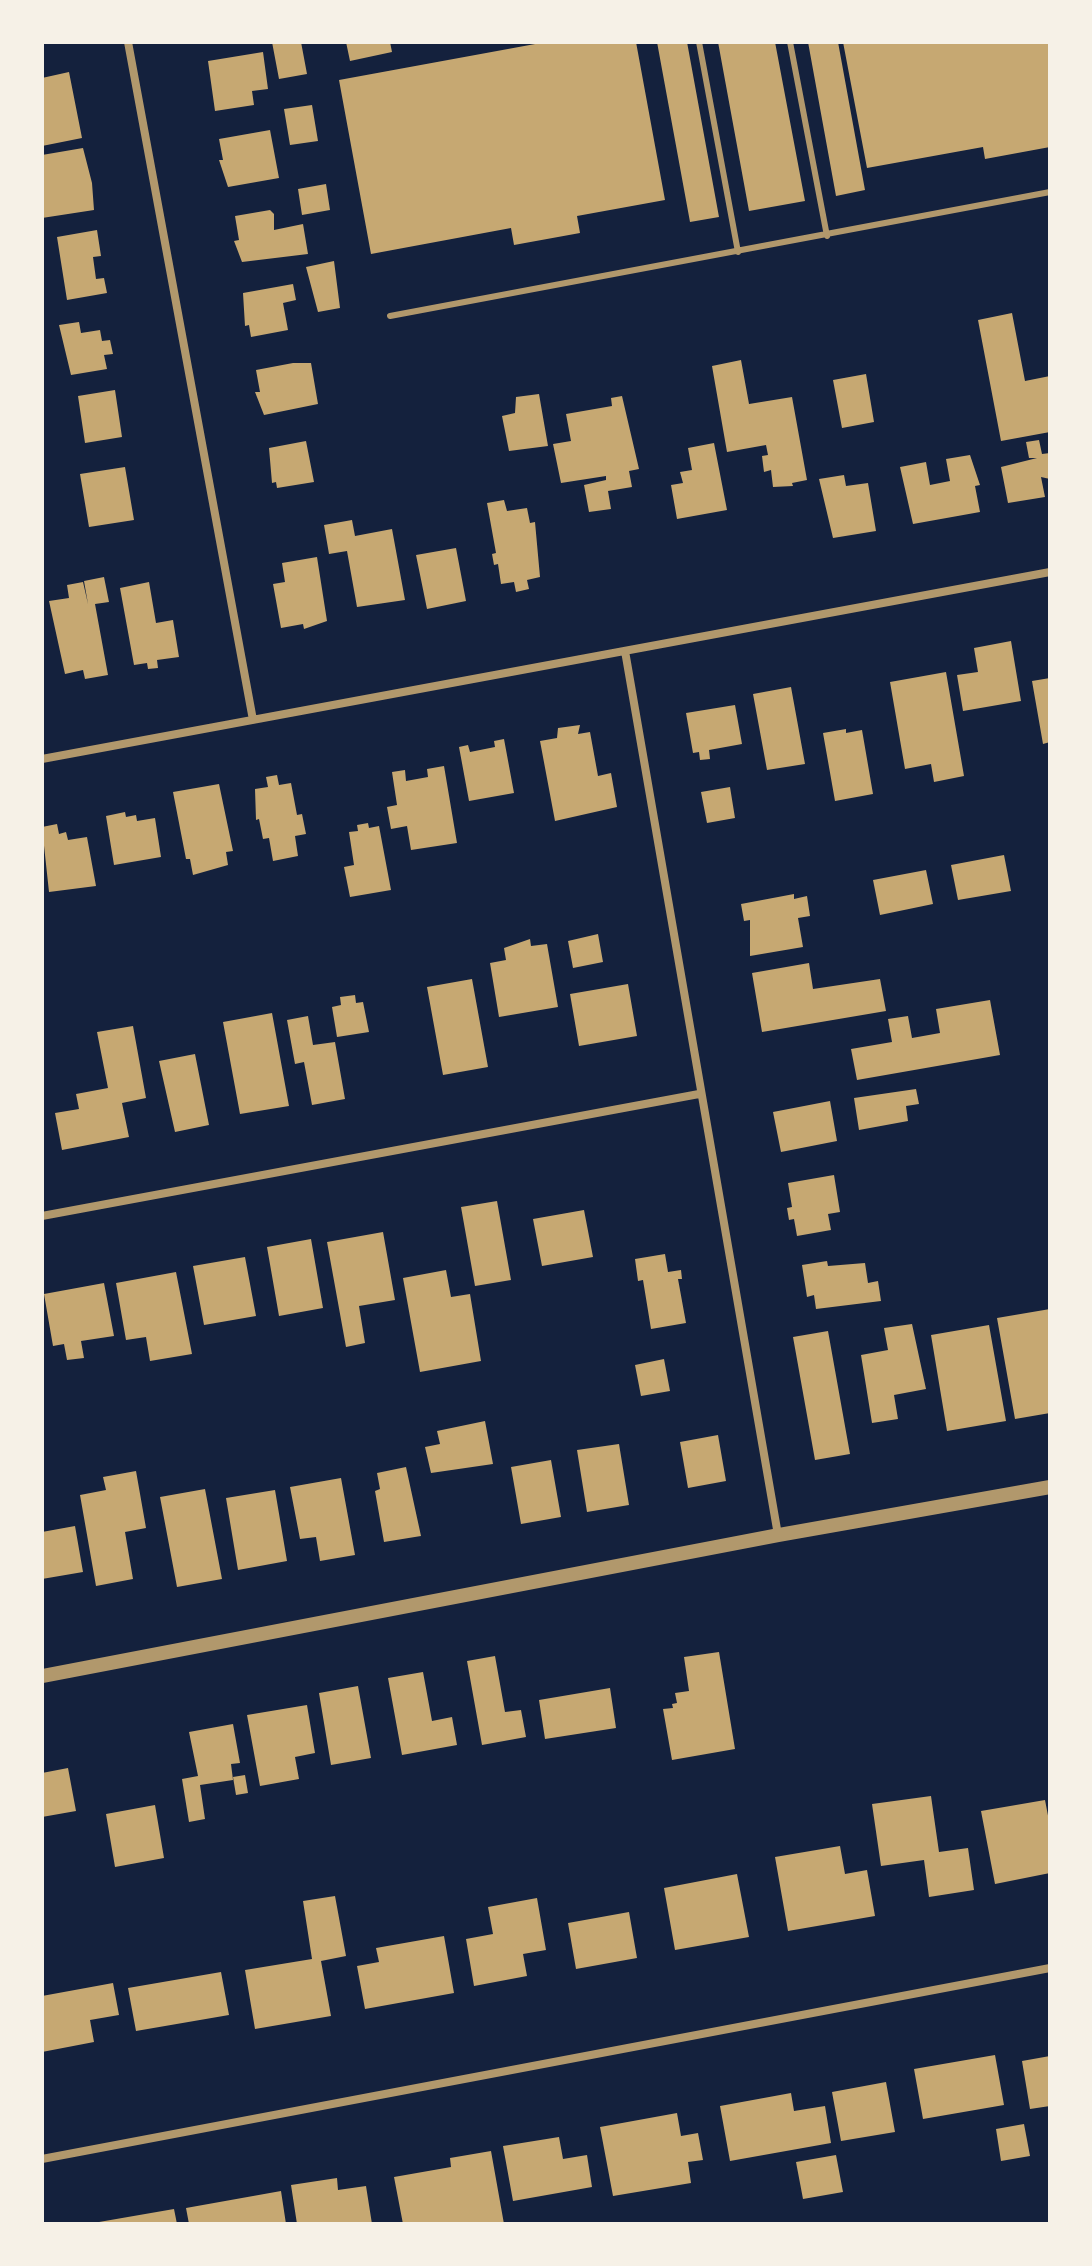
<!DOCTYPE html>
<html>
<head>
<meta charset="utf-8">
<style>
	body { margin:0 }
	#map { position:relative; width:1092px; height:2266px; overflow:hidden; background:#14213d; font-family:"Noto Sans",sans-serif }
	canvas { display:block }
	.frame { position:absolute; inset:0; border:44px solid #f6f1e7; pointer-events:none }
</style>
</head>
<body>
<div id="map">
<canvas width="1092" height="2266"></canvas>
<div class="frame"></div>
</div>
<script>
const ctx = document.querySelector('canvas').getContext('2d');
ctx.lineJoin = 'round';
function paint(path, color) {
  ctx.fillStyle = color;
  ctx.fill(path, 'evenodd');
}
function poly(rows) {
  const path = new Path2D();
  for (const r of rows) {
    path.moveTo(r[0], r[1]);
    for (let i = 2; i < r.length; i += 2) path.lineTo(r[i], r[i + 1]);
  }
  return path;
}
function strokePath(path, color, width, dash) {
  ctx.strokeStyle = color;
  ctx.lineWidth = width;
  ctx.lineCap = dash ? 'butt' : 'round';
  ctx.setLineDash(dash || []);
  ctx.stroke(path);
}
paint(poly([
	[272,42,301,42,307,74,279,79],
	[346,42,390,42,392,52,350,61],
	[546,42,636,42,665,200,577,216,580,233,514,245,511,228,371,254,339,80],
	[657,42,687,42,719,217,690,222],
	[718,42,775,42,805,201,749,211],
	[808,42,838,42,865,190,836,196],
	[843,42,1050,42,1050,147,985,159,983,147,867,168],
	[263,52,268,89,252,91,254,105,215,111,208,61],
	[69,72,82,138,42,146,42,78],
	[312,105,318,141,290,145,284,109],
	[270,130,279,178,228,187,219,160,223,160,219,139],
	[83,148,92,183,94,210,42,218,42,155],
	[326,184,330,210,302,215,298,189],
	[270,210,274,214,274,230,303,224,308,254,242,262,234,241,239,240,235,216],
	[97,230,101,256,93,257,96,279,104,278,107,293,67,300,57,237],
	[334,261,340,308,318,312,306,267],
	[293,284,296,300,283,303,288,330,251,337,249,325,245,326,243,293],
	[1012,313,1025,381,1050,376,1050,432,1001,441,978,320],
	[79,322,81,333,100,330,102,341,110,340,113,354,104,355,107,369,71,375,59,325],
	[741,360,749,404,792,397,807,480,792,483,793,486,773,487,771,470,764,472,762,456,768,455,766,445,727,452,712,366],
	[293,363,311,363,318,404,264,415,255,392,260,392,256,370],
	[866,374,874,422,842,428,833,380],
	[115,390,122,437,85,443,78,396],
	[539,394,548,446,509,451,502,416,515,413,516,397],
	[622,396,639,469,629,471,632,487,608,491,611,509,589,512,584,485,606,480,606,476,561,483,553,444,571,441,566,414,612,406,611,398],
	[1039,440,1042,454,1050,453,1050,479,1041,477,1045,497,1008,503,1001,467,1037,458,1029,458,1026,442],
	[306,441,314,482,277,488,276,482,272,483,269,448],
	[714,443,727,510,677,519,671,485,683,483,680,472,692,470,688,448],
	[970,455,980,485,975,486,980,512,913,524,900,467,926,462,930,485,950,481,946,459],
	[125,467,134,520,89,527,80,474],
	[844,475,846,486,868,483,876,531,833,538,819,479],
	[504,500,507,511,527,508,530,523,535,522,540,577,527,580,529,589,516,592,514,582,501,584,498,564,494,565,492,554,496,553,487,503],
	[352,520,355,536,392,529,405,600,357,607,347,551,329,554,324,525],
	[456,548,466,601,427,609,416,555],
	[317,557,327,621,304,629,303,624,281,628,273,584,285,582,282,563],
	[104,577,109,602,95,604,108,675,85,679,83,670,65,674,49,601,69,598,67,585,83,582,88,604,84,581],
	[149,582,156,623,173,620,179,657,157,660,158,668,148,669,147,663,134,665,120,588],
	[1011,641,1021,701,963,711,957,675,978,672,974,648],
	[946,672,964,776,934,782,931,764,905,769,890,682],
	[1050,678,1050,742,1043,744,1032,681],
	[791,687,805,764,767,770,753,694],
	[735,705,742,744,709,750,710,759,700,760,699,752,693,753,686,713],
	[580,725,578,734,590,732,598,776,611,773,617,807,555,821,540,741,557,738,558,728],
	[846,729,846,733,862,730,873,794,835,801,823,733],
	[504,739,514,793,469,801,459,747,468,745,470,752,495,747,494,741],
	[444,766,457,843,411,850,407,826,391,829,387,807,397,805,392,772,405,770,406,781,428,777,427,769],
	[277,775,279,785,291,783,297,815,302,814,306,834,295,836,298,856,273,861,269,838,263,839,259,819,256,820,255,789,268,787,266,777],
	[219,784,233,851,226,852,228,865,193,875,190,859,186,859,173,792],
	[730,787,735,818,707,823,701,792],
	[125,812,126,817,136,815,137,821,155,818,161,857,114,865,106,816],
	[368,823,369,828,379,826,391,890,350,897,344,867,354,865,349,832,358,831,357,825],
	[57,824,59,834,66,832,68,840,87,837,96,886,49,892,42,827],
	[1004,855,1011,891,958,900,951,865],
	[926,870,933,904,880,915,873,880],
	[794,894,794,899,807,896,810,916,798,918,803,947,750,956,750,920,744,921,741,904],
	[598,934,603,962,573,968,568,941],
	[530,939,531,946,547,944,558,1007,499,1017,490,963,506,960,504,948],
	[809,963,813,989,880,979,886,1011,762,1032,752,973],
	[472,979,488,1067,443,1075,427,987],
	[628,984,637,1036,579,1046,570,994],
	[355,995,356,1003,363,1002,369,1032,337,1037,332,1007,341,1005,340,997],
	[990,1000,1000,1055,857,1080,851,1049,892,1042,888,1019,908,1016,912,1038,940,1033,936,1009],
	[272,1013,289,1106,240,1114,223,1022],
	[308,1016,313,1045,335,1042,345,1099,312,1105,304,1062,295,1064,287,1020],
	[133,1026,146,1098,122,1103,129,1137,62,1150,55,1113,79,1109,76,1094,108,1088,97,1032],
	[195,1054,209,1125,175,1132,159,1061],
	[916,1089,919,1104,906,1106,908,1121,859,1130,854,1098],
	[830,1101,837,1141,781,1152,773,1112],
	[834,1175,840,1212,828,1214,831,1230,797,1236,794,1219,789,1220,787,1208,792,1207,788,1183],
	[497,1201,511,1280,475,1286,461,1207],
	[584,1210,593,1257,542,1266,533,1219],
	[383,1232,395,1300,359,1306,365,1343,346,1347,327,1242],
	[311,1239,323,1308,279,1316,267,1247],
	[665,1254,668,1272,681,1270,682,1279,678,1279,686,1323,651,1329,643,1280,638,1281,635,1259],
	[245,1257,256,1316,204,1325,193,1266],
	[827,1261,828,1266,865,1263,868,1283,878,1281,881,1301,816,1309,814,1295,807,1297,802,1265],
	[446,1270,451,1297,470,1294,481,1361,420,1372,403,1278],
	[176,1272,192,1354,150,1361,146,1337,126,1340,116,1283],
	[104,1283,114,1336,81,1341,84,1358,67,1360,64,1344,53,1346,44,1294],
	[1050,1309,1050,1413,1015,1419,997,1318],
	[912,1324,926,1389,894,1395,898,1419,872,1423,861,1355,888,1350,884,1328],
	[989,1325,1006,1421,947,1431,931,1335],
	[828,1331,850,1454,815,1460,793,1337],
	[664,1359,670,1391,641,1396,635,1365],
	[485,1421,493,1464,431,1473,425,1447,440,1444,437,1431],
	[718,1435,726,1481,688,1488,680,1442],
	[619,1444,629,1505,587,1512,577,1450],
	[551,1460,561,1517,521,1524,511,1467],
	[406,1467,421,1536,384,1542,375,1491,380,1489,377,1473],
	[136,1471,146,1528,125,1532,133,1579,96,1586,80,1495,106,1490,103,1477],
	[341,1478,355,1555,320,1561,316,1537,300,1539,290,1487],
	[205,1489,222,1579,177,1587,160,1497],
	[275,1490,287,1561,238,1570,226,1498],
	[75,1526,83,1572,42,1579,42,1532],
	[719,1652,735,1749,672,1760,663,1709,673,1708,672,1704,677,1703,675,1693,689,1691,684,1657],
	[495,1656,505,1712,521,1710,526,1737,482,1745,467,1661],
	[423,1672,432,1721,452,1717,457,1745,402,1755,388,1678],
	[358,1686,371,1758,331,1765,319,1693],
	[610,1688,616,1728,545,1739,539,1700],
	[307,1705,315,1753,295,1757,299,1779,260,1786,247,1715],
	[233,1724,240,1763,231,1764,233,1780,200,1785,205,1819,189,1822,182,1779,198,1776,189,1732],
	[68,1768,76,1811,42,1817,42,1773],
	[245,1775,248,1793,236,1795,233,1777],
	[931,1796,939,1852,968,1848,974,1890,929,1897,924,1860,881,1866,872,1804],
	[1045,1800,1050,1826,1050,1873,995,1884,981,1811],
	[155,1805,164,1858,115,1867,106,1814],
	[840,1846,845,1874,867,1870,875,1916,788,1931,775,1857],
	[737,1874,749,1937,675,1950,664,1888],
	[335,1896,346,1956,321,1961,331,2016,255,2029,245,1970,312,1959,303,1901],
	[537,1898,546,1950,523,1954,527,1976,474,1986,466,1939,493,1934,488,1907],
	[629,1912,637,1958,576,1969,568,1923],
	[444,1936,454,1993,365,2009,357,1966,379,1962,376,1948],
	[221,1972,229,2015,136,2031,128,1988],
	[113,1983,119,2015,90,2020,94,2042,42,2052,42,1996],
	[995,2055,1004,2105,923,2119,914,2069],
	[1050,2056,1050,2106,1030,2109,1022,2061],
	[886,2082,895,2132,841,2141,832,2092],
	[791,2093,794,2111,825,2106,831,2143,730,2161,720,2106],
	[677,2113,681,2136,698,2133,703,2160,688,2162,691,2183,613,2196,600,2127],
	[1024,2124,1030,2156,1001,2161,996,2129],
	[559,2137,563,2159,587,2155,592,2187,513,2201,503,2146],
	[491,2151,504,2224,403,2224,394,2177,451,2167,450,2158],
	[836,2155,843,2192,803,2199,796,2162],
	[337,2178,338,2190,366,2186,372,2224,297,2224,291,2185],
	[281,2191,286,2224,189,2224,186,2208],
	[174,2209,177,2224,99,2224,99,2222]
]), '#c6a872');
strokePath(poly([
	[699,42,738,252],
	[790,42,827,236],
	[390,316,1050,192]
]), '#b1986c', 6);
strokePath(poly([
	[128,42,253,720],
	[625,651,778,1535],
	[42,759,1050,572],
	[42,1216,699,1094],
	[42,2159,1050,1968]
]), '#b1986c', 8);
strokePath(poly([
	[42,1676,778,1535,1050,1487]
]), '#b1986c', 14);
</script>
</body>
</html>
